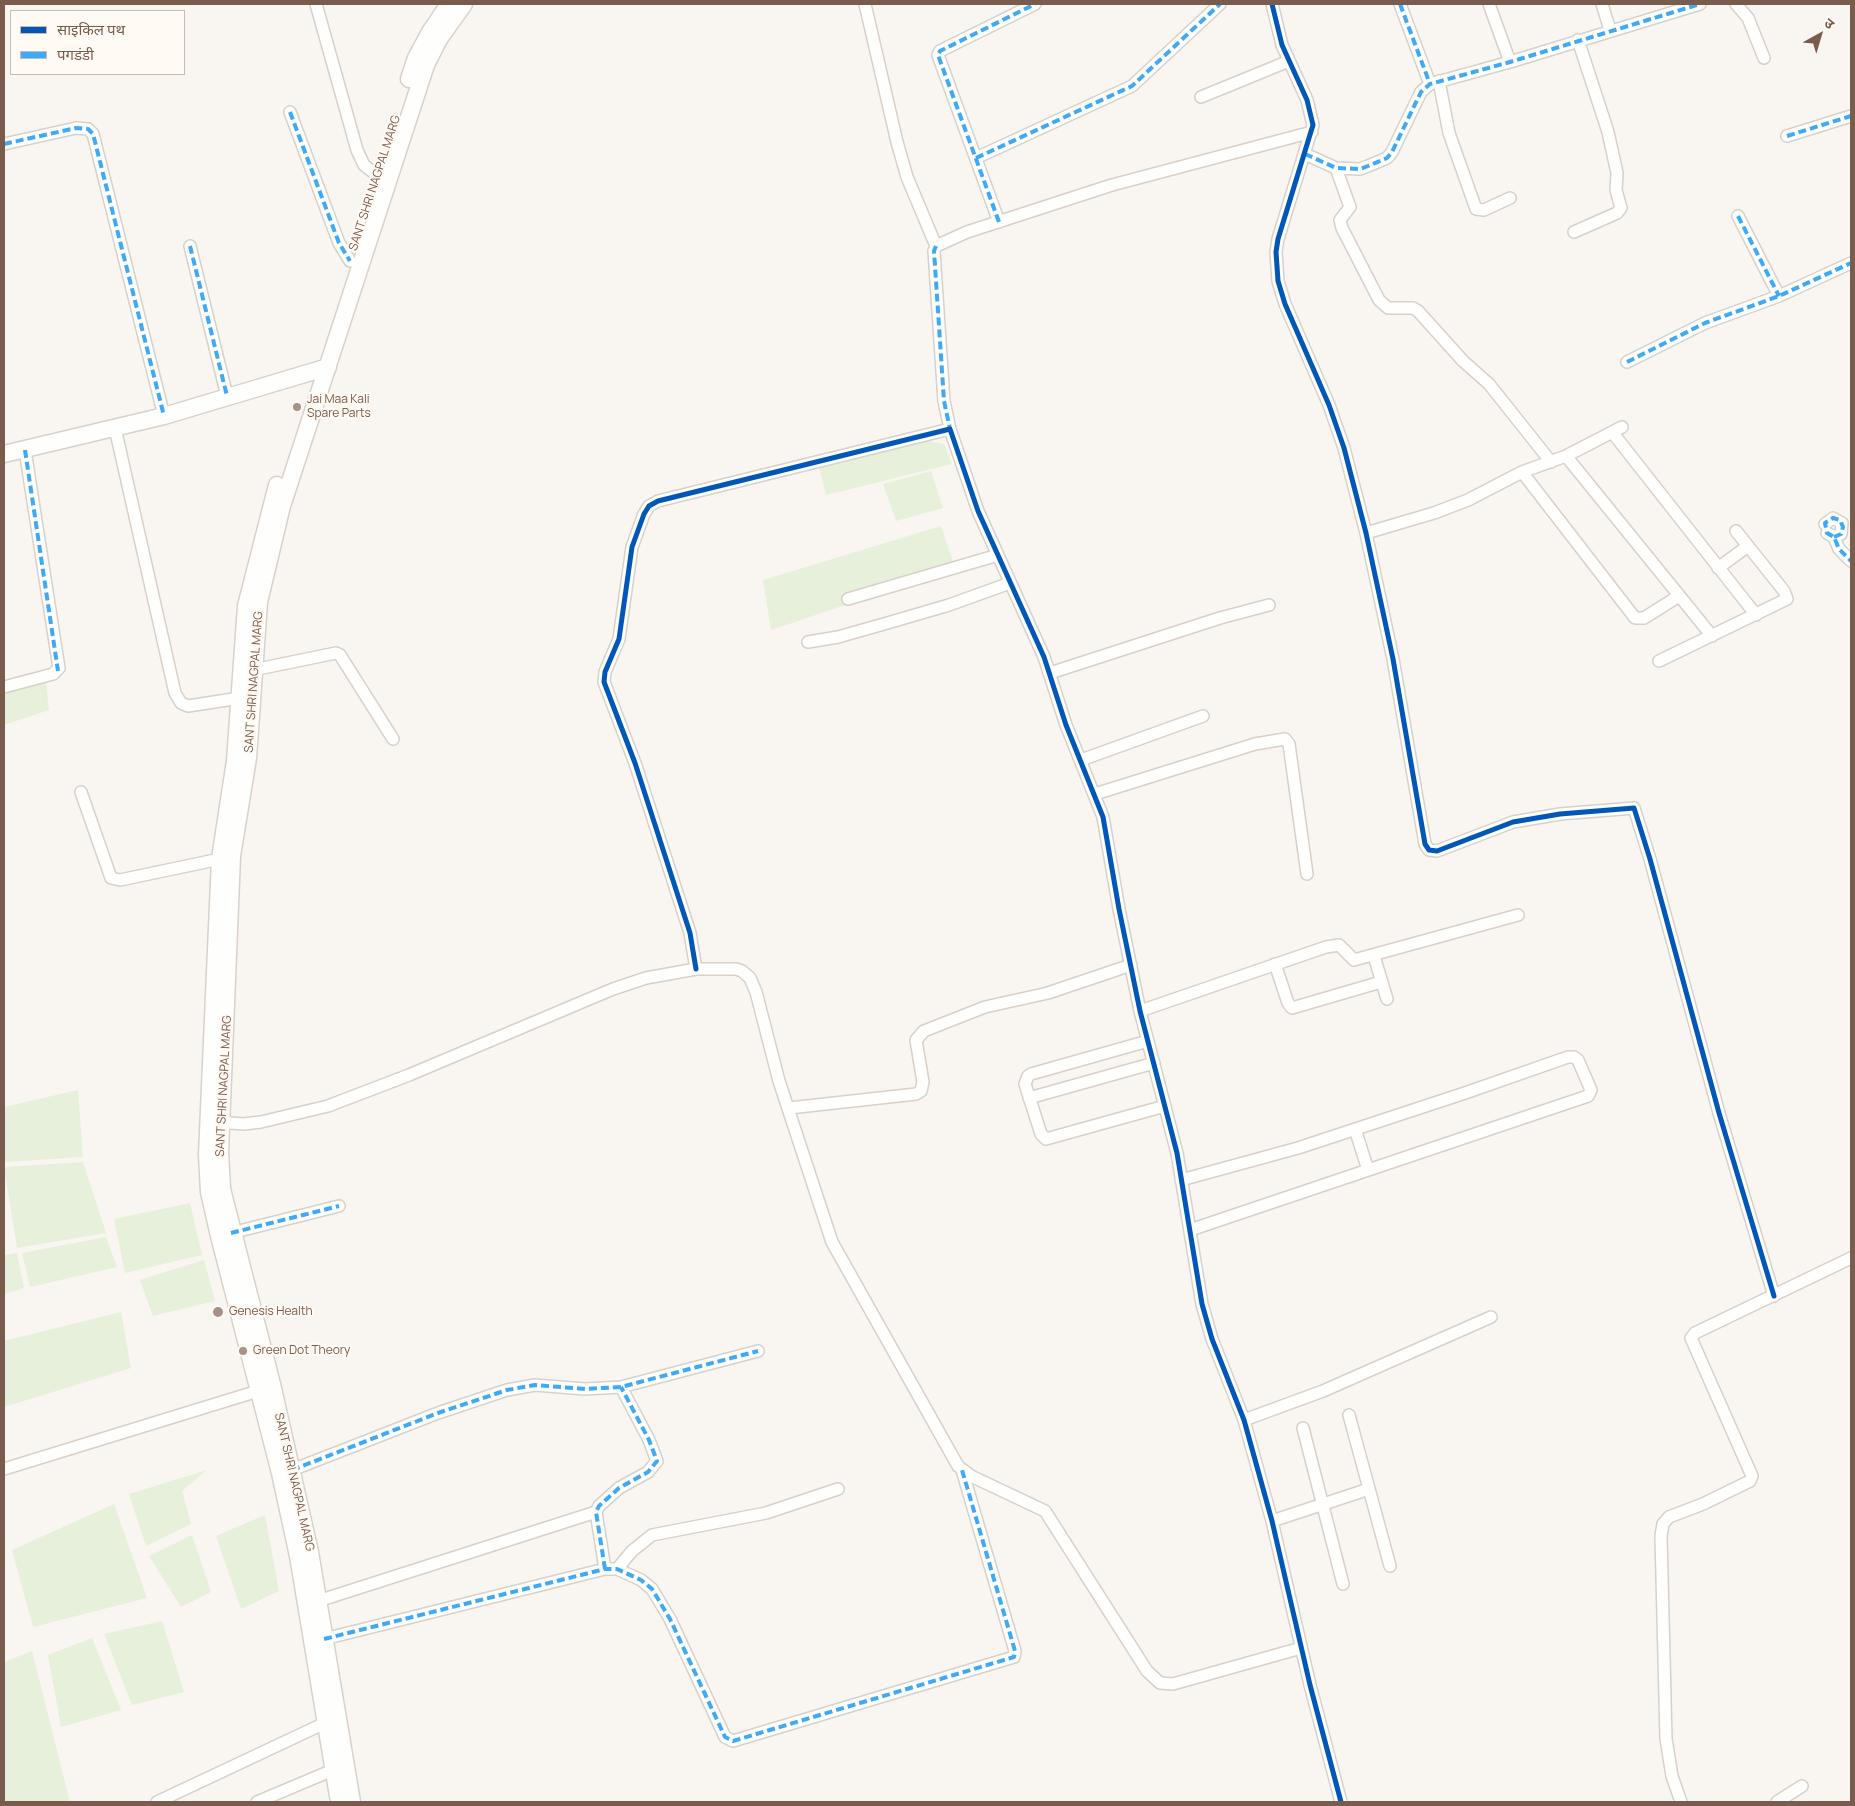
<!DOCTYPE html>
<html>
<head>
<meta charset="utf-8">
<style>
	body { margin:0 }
	#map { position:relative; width:1855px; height:1806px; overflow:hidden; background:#f9f5f0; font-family:Manrope,"Noto Sans Devanagari",sans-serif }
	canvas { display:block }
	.frame { position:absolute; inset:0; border:5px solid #7a5c4d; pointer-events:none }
	.legend { position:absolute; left:10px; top:10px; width:175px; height:65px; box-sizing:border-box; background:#fffaf3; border:1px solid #cabbb1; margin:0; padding:6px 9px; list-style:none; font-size:15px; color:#7a5c4d }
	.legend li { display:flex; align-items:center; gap:10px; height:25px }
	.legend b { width:25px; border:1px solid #cabbb1 }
	.north { position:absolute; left:1795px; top:10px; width:50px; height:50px; -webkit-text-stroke:4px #fffaf3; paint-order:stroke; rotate:39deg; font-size:14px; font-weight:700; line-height:20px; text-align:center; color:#7a5c4d }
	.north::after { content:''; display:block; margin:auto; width:18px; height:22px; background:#7a5c4d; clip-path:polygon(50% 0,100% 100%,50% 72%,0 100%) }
</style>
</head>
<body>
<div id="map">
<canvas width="1855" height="1806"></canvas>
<div class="frame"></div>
<ul class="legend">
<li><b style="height:6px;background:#0057b8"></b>साइकिल पथ</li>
<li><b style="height:6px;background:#3fa9f5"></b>पगडंडी</li>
</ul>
<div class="north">उ</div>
</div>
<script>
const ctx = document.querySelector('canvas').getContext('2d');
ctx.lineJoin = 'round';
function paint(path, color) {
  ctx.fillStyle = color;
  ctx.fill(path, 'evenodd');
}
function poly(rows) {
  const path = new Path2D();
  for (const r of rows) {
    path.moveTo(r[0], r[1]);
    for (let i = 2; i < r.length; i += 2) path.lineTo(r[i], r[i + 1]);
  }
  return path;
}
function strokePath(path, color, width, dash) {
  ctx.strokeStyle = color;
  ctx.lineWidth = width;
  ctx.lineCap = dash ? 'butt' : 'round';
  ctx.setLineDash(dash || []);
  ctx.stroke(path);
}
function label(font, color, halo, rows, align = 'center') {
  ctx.font = font + ' Manrope,sans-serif';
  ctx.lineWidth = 4.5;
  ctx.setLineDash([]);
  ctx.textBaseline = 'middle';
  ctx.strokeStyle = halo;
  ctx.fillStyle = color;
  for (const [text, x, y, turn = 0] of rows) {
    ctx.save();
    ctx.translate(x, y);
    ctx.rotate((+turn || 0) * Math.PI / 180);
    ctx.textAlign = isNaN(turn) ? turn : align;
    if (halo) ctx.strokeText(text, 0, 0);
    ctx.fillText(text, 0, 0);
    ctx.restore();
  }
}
paint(poly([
	[928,441,944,444,952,464,826,495,818,464,910,442],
	[931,471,943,508,896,521,883,484],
	[941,526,955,568,771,630,763,580],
	[46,683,49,710,4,725,4,693],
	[78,1090,83,1157,4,1162,4,1107],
	[83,1162,106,1233,17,1248,4,1167],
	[190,1203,202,1255,125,1273,114,1219],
	[106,1237,117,1267,30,1287,22,1253],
	[17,1253,24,1288,4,1294,4,1255],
	[204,1260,215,1301,153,1316,140,1280],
	[121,1312,131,1368,4,1407,4,1341],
	[207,1470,182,1491,191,1524,146,1546,129,1494],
	[114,1504,147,1598,33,1627,12,1550],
	[265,1515,279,1591,241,1609,216,1536],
	[192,1535,211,1592,181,1607,149,1556],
	[162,1621,184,1692,132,1705,104,1634],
	[92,1638,121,1710,61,1727,48,1655],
	[32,1651,70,1802,4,1802,4,1662]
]), '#e7f0db');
const street = poly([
	[316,4,357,150,364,165,378,176],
	[865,4,897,142,907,177,936,246,934,251,944,401,950,429],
	[1272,4,1282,45,1307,100,1313,125,1278,239,1276,252,1278,281,1285,304,1329,405,1344,448,1366,533,1393,659,1425,844,1429,850,1437,851,1513,822,1560,814,1634,808,1650,859,1719,1113,1774,1296],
	[1400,4,1430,84],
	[1489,4,1510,62],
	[1602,4,1610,30],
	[1736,4,1748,18,1764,58],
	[1439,81,1449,133,1476,209,1484,210,1510,198],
	[1201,97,1289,61],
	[290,112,339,243,350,261],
	[1787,136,1851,116],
	[4,144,76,128,88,129,93,134,164,416],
	[1305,154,1336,168,1360,169,1368,166,1387,158,1392,152,1421,92,1430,84,1510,62,1700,4],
	[976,158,1132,86,1220,4],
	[1336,168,1350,207,1340,220,1342,228,1379,300,1388,308,1413,308,1418,311,1463,361,1489,384,1551,462],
	[1738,216,1779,296],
	[999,222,938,55,940,51,1035,4],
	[1574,232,1617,213,1621,208,1616,190,1617,173,1608,132,1578,40],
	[190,246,227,396],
	[936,246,967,232,1112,185,1312,132],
	[1627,362,1705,323,1779,296,1851,263],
	[115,428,175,693,181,703,188,706,240,698],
	[1612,432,1756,615],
	[1566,456,1712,636],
	[1522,472,1635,618,1644,618,1679,596],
	[1825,524,1833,518,1842,523,1841,534,1834,537],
	[1366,533,1434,513,1468,500,1522,472,1566,456,1622,427],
	[1827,533,1834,537,1839,549,1851,561],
	[1718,568,1748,546],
	[848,599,998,555],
	[808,642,838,637,884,624,949,605,1010,583],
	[1659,661,1787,599,1784,591,1736,531],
	[248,671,336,653,340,655,393,739],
	[1050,673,1220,618,1269,605],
	[4,687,53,674,59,668,25,450],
	[1081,760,1203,716],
	[81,792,111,878,120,880,220,859],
	[1095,794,1255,744,1285,739,1289,744,1307,874],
	[1374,956,1387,999],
	[1275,964,1288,1003,1292,1008,1381,982],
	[696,969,690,933,635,763,604,682,605,672,619,639,632,547,644,514,649,506,658,501,950,429,978,511,1044,657,1066,725,1103,817,1119,909,1140,1011,1177,1153,1202,1304,1212,1339,1244,1420,1272,1521,1310,1685,1341,1802],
	[1140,1011,1326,947,1339,945,1354,960,1518,915],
	[1148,1041,1031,1074,1028,1076,1025,1084,1041,1134,1046,1139,1165,1106],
	[1029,1098,1154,1063],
	[789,1108,916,1094,921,1091,923,1082,916,1040,924,1031,985,1007,1048,993,1131,965],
	[216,1122,244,1124,261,1122,328,1106,409,1075,613,989,646,978,696,969,736,969,742,971,750,978,756,992,779,1081,832,1242,958,1466,971,1476,1045,1511,1147,1671,1160,1683,1173,1684,1301,1648],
	[1355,1129,1368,1170],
	[1181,1180,1298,1148,1465,1093,1568,1057,1574,1057,1578,1060,1591,1090,1588,1096,1190,1230],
	[231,1233,339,1206],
	[1349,1415,1390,1566],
	[1244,1420,1323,1391,1491,1317],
	[1303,1428,1343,1584],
	[4,1469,258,1391],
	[292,1470,438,1413,507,1390,535,1385,585,1389,621,1387,758,1351],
	[1272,1521,1369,1489],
	[605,1569,596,1512,599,1506,619,1488,648,1472,657,1461,649,1440,621,1387],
	[617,1569,632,1551,652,1535,766,1513,838,1489],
	[318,1601,596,1512],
	[324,1639,605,1569,617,1569,641,1580,652,1589,670,1619,725,1737,733,1741,1014,1657,1015,1651,962,1470],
	[157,1802,325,1723],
	[257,1802,333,1770],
	[1681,1802,1672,1776,1666,1739,1661,1536,1663,1524,1669,1517,1703,1504,1750,1481,1752,1476,1691,1338,1695,1333,1851,1258],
	[1777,1802,1802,1786]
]);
const secondary = poly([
	[409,79,416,58,430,32,449,4],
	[4,454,164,416,328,367],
	[277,485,246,606,235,761,220,859,207,1155,209,1192,219,1236,280,1473,298,1556,339,1802],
	[352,1802,310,1552,272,1384,222,1189,220,1152,232,856,248,758,259,602,282,506,426,65,439,39,464,4]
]);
strokePath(street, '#d7d1cb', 14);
strokePath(secondary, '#d9d2cb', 19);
strokePath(street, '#fefefd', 11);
strokePath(secondary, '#fefefd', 16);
strokePath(poly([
	[1400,4,1430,84],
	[290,112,339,243,350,261],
	[1787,136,1851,116],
	[4,144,76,128,88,129,93,134,164,416],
	[1305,154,1336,168,1360,169,1368,166,1387,158,1392,152,1421,92,1430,84,1510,62,1700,4],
	[976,158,1132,86,1220,4],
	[1738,216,1779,296],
	[999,222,938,55,940,51,1035,4],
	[190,246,227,396],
	[936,246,934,251,944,401,950,429],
	[1627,362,1705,323,1779,296,1851,263],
	[25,450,58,671],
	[1834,537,1841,534,1843,527,1840,520,1833,518,1825,523,1827,533,1834,537,1839,549,1851,561],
	[231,1233,339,1206],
	[292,1470,438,1413,507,1390,535,1385,585,1389,621,1387,758,1351],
	[605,1569,596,1512,599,1506,619,1488,648,1472,657,1461,649,1440,621,1387],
	[324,1639,605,1569,617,1569,641,1580,652,1589,670,1619,725,1737,733,1741,1014,1657,1015,1651,962,1470]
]), '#3fa9f5', 4, [8, 4]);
strokePath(poly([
	[1272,4,1282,45,1307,100,1313,125,1278,239,1276,252,1278,281,1285,304,1329,405,1344,448,1366,533,1393,659,1425,844,1429,850,1437,851,1513,822,1560,814,1634,808,1650,859,1719,1113,1774,1296],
	[696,969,690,933,635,763,604,682,605,672,619,639,632,547,644,514,649,506,658,501,950,429,978,511,1044,657,1066,725,1103,817,1119,909,1140,1011,1177,1153,1202,1304,1212,1339,1244,1420,1272,1521,1310,1685,1341,1802]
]), '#0057b8', 5);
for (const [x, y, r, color] of [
	[297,407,5,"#a69286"],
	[218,1312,6,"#a69286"],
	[243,1351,5,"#a69286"]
]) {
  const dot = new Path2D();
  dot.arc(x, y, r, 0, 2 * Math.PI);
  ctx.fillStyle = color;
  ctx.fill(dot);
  strokePath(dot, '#fffaf3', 2);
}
label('12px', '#7a5c4d', '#fffaf3', [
	["SANT SHRI NAGPAL MARG",375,183,-72],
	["SANT SHRI NAGPAL MARG",254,682,-86],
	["SANT SHRI NAGPAL MARG",224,1086,-87],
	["SANT SHRI NAGPAL MARG",294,1482,77]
]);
label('12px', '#7a5c4d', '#fffaf3', [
	["Jai Maa Kali",307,400],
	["Spare Parts",307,414],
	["Genesis Health",229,1312],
	["Green Dot Theory",253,1351]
], 'left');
</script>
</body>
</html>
